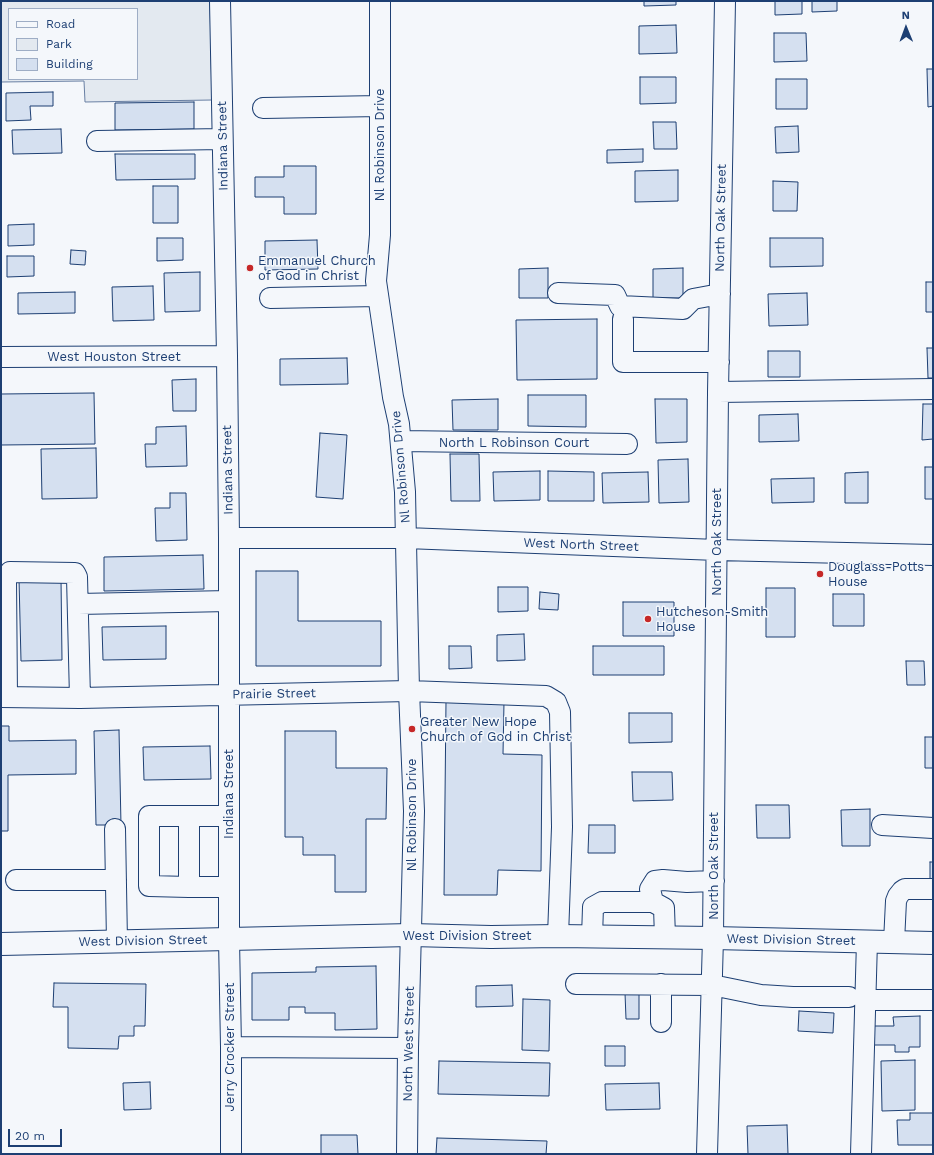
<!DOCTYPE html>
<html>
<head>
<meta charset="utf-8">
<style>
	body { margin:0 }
	#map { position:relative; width:934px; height:1155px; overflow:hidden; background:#f4f7fb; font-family:"Work Sans",sans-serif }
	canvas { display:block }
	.frame { position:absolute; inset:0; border:2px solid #1d3f73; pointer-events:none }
	.legend { position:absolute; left:8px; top:8px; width:130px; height:72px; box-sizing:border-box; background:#f4f7fb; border:1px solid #9eadc5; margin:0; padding:5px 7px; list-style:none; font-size:12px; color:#1d3f73 }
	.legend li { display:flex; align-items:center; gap:8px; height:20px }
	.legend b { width:20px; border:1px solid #9eadc5 }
	.north { position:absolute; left:886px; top:8px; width:40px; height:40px; -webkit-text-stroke:3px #f4f7fb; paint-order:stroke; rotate:359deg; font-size:11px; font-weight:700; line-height:16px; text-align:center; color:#1d3f73 }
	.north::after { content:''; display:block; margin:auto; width:14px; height:18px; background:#1d3f73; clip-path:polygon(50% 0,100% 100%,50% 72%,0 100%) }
	.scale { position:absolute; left:8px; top:1129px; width:54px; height:18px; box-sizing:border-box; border:2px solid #1d3f73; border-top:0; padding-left:5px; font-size:12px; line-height:14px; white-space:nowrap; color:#1d3f73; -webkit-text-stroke:3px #f4f7fb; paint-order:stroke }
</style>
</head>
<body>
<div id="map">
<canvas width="934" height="1155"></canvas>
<div class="frame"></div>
<ul class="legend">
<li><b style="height:5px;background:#f4f7fb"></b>Road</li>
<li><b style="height:11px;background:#e3e9f0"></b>Park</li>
<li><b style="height:11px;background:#d5e0f0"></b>Building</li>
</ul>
<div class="north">N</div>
<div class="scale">20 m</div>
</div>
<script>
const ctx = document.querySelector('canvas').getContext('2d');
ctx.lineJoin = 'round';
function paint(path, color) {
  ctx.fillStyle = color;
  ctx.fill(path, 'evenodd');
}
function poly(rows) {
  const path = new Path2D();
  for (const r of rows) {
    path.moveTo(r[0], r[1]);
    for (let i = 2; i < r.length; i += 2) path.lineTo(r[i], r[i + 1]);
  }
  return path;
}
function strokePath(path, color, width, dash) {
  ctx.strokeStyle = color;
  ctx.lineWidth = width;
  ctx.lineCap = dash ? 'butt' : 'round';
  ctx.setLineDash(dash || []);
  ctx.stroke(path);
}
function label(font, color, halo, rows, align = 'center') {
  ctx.font = font + ' "Work Sans",sans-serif';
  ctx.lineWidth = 3;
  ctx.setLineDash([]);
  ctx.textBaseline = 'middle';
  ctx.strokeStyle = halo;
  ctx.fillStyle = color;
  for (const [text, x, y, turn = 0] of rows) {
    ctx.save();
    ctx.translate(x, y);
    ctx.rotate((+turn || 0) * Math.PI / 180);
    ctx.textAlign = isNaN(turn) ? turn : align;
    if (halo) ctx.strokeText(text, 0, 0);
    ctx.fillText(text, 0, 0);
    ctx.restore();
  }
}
const green = poly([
	[1,1,210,1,212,100,85,102,84,81,1,82,1,1],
	[9,9,137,9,137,79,9,79,9,9]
]);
paint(green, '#e3e9f0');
strokePath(green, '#687fa3', 1);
const building = poly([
	[644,1,676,1,676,5,644,6,644,1],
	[775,1,802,1,802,14,775,15,775,1],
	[812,1,837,1,837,11,812,12,812,1],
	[676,25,677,53,639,54,639,26,676,25],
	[774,33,806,33,807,61,774,62,774,33],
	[927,69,933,69,933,106,928,107,927,69],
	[640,77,676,77,676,103,640,104,640,77],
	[776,79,807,79,807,109,776,109,776,79],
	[53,92,53,106,30,106,31,120,6,121,6,93,53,92],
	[194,102,194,129,115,130,115,103,194,102],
	[653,122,676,122,677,149,654,149,653,122],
	[798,126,799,152,776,153,775,127,798,126],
	[61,129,62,153,13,154,12,130,61,129],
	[643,149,643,162,607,163,607,150,643,149],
	[115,154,195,154,195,179,116,180,115,154],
	[284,166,316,166,316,214,284,214,284,197,255,197,255,177,284,177,284,166],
	[678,170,678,201,635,202,635,171,678,170],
	[773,181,798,182,797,211,773,211,773,181],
	[153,186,178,186,178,223,153,223,153,186],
	[34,224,34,245,8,246,8,225,34,224],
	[157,238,183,238,183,260,157,261,157,238],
	[770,238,823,238,823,266,770,267,770,238],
	[317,240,318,269,265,270,265,241,317,240],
	[71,250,86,251,85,265,70,264,71,250],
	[7,256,34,256,34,276,7,277,7,256],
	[548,268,548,298,519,298,519,269,548,268],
	[683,268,683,298,653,298,653,269,683,268],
	[200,272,200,311,165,312,164,273,200,272],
	[926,282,933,282,933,312,926,312,926,282],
	[153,286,154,320,113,321,112,287,153,286],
	[75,292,75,313,18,314,18,293,75,292],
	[807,293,808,325,769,326,768,294,807,293],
	[597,319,597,379,517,380,516,320,597,319],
	[927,348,933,348,933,378,928,378,927,348],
	[768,351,800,351,800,377,768,377,768,351],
	[347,358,348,384,280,385,280,359,347,358],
	[196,379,196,411,173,411,172,380,196,379],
	[94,393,95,444,1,445,1,394,94,393],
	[528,395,586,395,586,427,528,426,528,395],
	[498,399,498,430,453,430,452,400,498,399],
	[655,399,687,399,687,442,656,443,655,399],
	[923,404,933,404,933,439,922,440,923,404],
	[798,414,799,441,759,442,759,415,798,414],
	[186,426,187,466,146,467,145,444,156,444,156,427,186,426],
	[320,433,347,435,343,499,316,497,320,433],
	[96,448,97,498,42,499,41,449,96,448],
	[450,454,479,454,480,501,451,501,450,454],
	[688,459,689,502,659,503,658,460,688,459],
	[925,467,933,467,933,499,925,499,925,467],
	[540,471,540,500,494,501,493,472,540,471],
	[548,471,594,472,594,501,548,501,548,471],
	[648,472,649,502,603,503,602,473,648,472],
	[868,472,868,503,845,503,845,473,868,472],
	[814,478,814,502,772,503,771,479,814,478],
	[170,493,186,493,187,540,156,541,155,508,170,508,170,493],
	[203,555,204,589,104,591,104,557,203,555],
	[256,571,298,571,298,621,381,621,381,666,256,666,256,571],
	[61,578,62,660,21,661,19,579,61,578],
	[498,587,528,587,528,611,498,612,498,587],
	[766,588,795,588,795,637,766,637,766,588],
	[540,592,559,594,558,610,539,609,540,592],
	[833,594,864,594,864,626,833,626,833,594],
	[623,602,674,602,674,636,623,636,623,602],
	[166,626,166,659,103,660,102,627,166,626],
	[524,634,525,660,497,661,497,635,524,634],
	[449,646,471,646,472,668,449,669,449,646],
	[593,646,664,646,664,675,593,675,593,646],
	[906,661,924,661,925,685,907,685,906,661],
	[446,701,504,702,503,754,542,755,541,871,498,870,497,895,444,895,446,701],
	[629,713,672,713,672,742,629,743,629,713],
	[1,726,9,726,9,741,76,740,76,774,8,775,8,831,1,831,1,726],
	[119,730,121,825,96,825,94,731,119,730],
	[285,731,336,731,336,768,387,768,386,819,366,819,366,892,335,892,335,855,303,855,303,837,285,837,285,731],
	[925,737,933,737,933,768,925,768,925,737],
	[210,746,211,779,144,780,143,747,210,746],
	[632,772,672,772,673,800,633,801,632,772],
	[756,805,789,805,790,838,757,838,756,805],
	[870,809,870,846,842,846,841,810,870,809],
	[589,825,615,825,615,853,588,853,589,825],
	[930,862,933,862,933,883,930,883,930,862],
	[376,966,377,1029,335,1030,335,1013,305,1013,305,1007,289,1007,289,1020,252,1020,252,973,316,972,316,967,376,966],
	[54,983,146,984,145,1026,134,1026,134,1036,119,1036,118,1049,68,1048,68,1007,53,1007,54,983],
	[512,985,513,1006,476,1007,476,986,512,985],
	[625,993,639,993,639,1019,626,1019,625,993],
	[523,999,550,1000,549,1051,522,1050,523,999],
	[799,1011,834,1013,833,1033,798,1031,799,1011],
	[920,1016,920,1047,909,1047,909,1052,895,1052,895,1045,873,1045,873,1026,894,1026,893,1017,920,1016],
	[605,1046,625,1046,625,1066,605,1066,605,1046],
	[915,1060,915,1110,882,1111,881,1061,915,1060],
	[439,1061,550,1063,549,1096,438,1094,439,1061],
	[150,1082,151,1109,124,1110,123,1083,150,1082],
	[659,1083,660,1109,606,1110,605,1084,659,1083],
	[910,1113,933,1113,933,1145,898,1145,897,1120,910,1120,910,1113],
	[787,1125,788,1154,748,1154,747,1126,787,1125],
	[321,1135,357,1135,358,1154,321,1154,321,1135],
	[437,1138,547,1141,546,1154,436,1154,437,1138]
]);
paint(building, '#d5e0f0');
strokePath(building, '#1d3f73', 1);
const minor = poly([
	[220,1,227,356,229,538,229,939,231,1047,231,1154],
	[380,1,380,235,376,281,393,397,399,424,405,492,409,691,414,811,408,1048,407,1154],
	[263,108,380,106],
	[97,141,222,139],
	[558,293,615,295,620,306,683,309,693,299,720,294],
	[270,298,378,296],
	[623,319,623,362,719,362],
	[1,357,227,356],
	[718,392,933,389],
	[401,441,627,444],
	[229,538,406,538,717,550,933,555],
	[78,604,229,601],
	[1,697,80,698,409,691,546,696,556,702,560,712,562,827,558,936],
	[7,697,6,578,10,572,75,573,77,577,80,698],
	[189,817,189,887,149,886,149,816,229,816],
	[882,825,933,828],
	[115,829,117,942],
	[16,880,116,880],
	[189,887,229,887],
	[653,902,650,889,655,881,663,880,687,882,714,881],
	[592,937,593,907,602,902,653,902,664,908,665,937],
	[894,942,896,901,898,896,902,891,905,889,933,889],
	[576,984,712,985,761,995,793,997,849,997],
	[865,1000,933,1000],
	[661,1022,661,984],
	[231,1047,408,1048],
	[707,1154,713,938,718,392,725,1],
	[861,1154,867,941]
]);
const major = poly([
	[1,944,411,935,491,937,558,936,713,938,933,943]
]);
strokePath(minor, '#1d3f73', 22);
strokePath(major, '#1d3f73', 24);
strokePath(minor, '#f4f7fb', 20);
strokePath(major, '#f4f7fb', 22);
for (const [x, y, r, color] of [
	[250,268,4,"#c62828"],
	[820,574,4,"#c62828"],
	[648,619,4,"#c62828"],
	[412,729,4,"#c62828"]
]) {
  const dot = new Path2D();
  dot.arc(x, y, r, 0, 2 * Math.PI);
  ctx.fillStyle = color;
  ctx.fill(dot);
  strokePath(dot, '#f4f7fb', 1.5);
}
label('13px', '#1d3f73', '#f4f7fb', [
	["Nl Robinson Drive",380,145,-90],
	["Indiana Street",223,146,-91],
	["North Oak Street",721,218,-89],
	["West Houston Street",114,357],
	["North L Robinson Court",514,443],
	["Nl Robinson Drive",401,467,-95],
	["Indiana Street",228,470,-91],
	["North Oak Street",717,542,-90],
	["West North Street",581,545,2],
	["Prairie Street",274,694,-1],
	["Indiana Street",229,794,-90],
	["Nl Robinson Drive",412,815,-90],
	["North Oak Street",714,866,-90],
	["West Division Street",467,936],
	["West Division Street",791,940,1],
	["West Division Street",143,941,-1],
	["North West Street",409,1044,-89],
	["Jerry Crocker Street",230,1047,-90]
]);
label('13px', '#1d3f73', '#f4f7fb', [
	["Emmanuel Church",258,261],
	["of God in Christ",258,276],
	["Douglass-Potts",828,567],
	["House",828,582],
	["Hutcheson-Smith",656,612],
	["House",656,627],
	["Greater New Hope",420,722],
	["Church of God in Christ",420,737]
], 'left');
</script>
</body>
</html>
